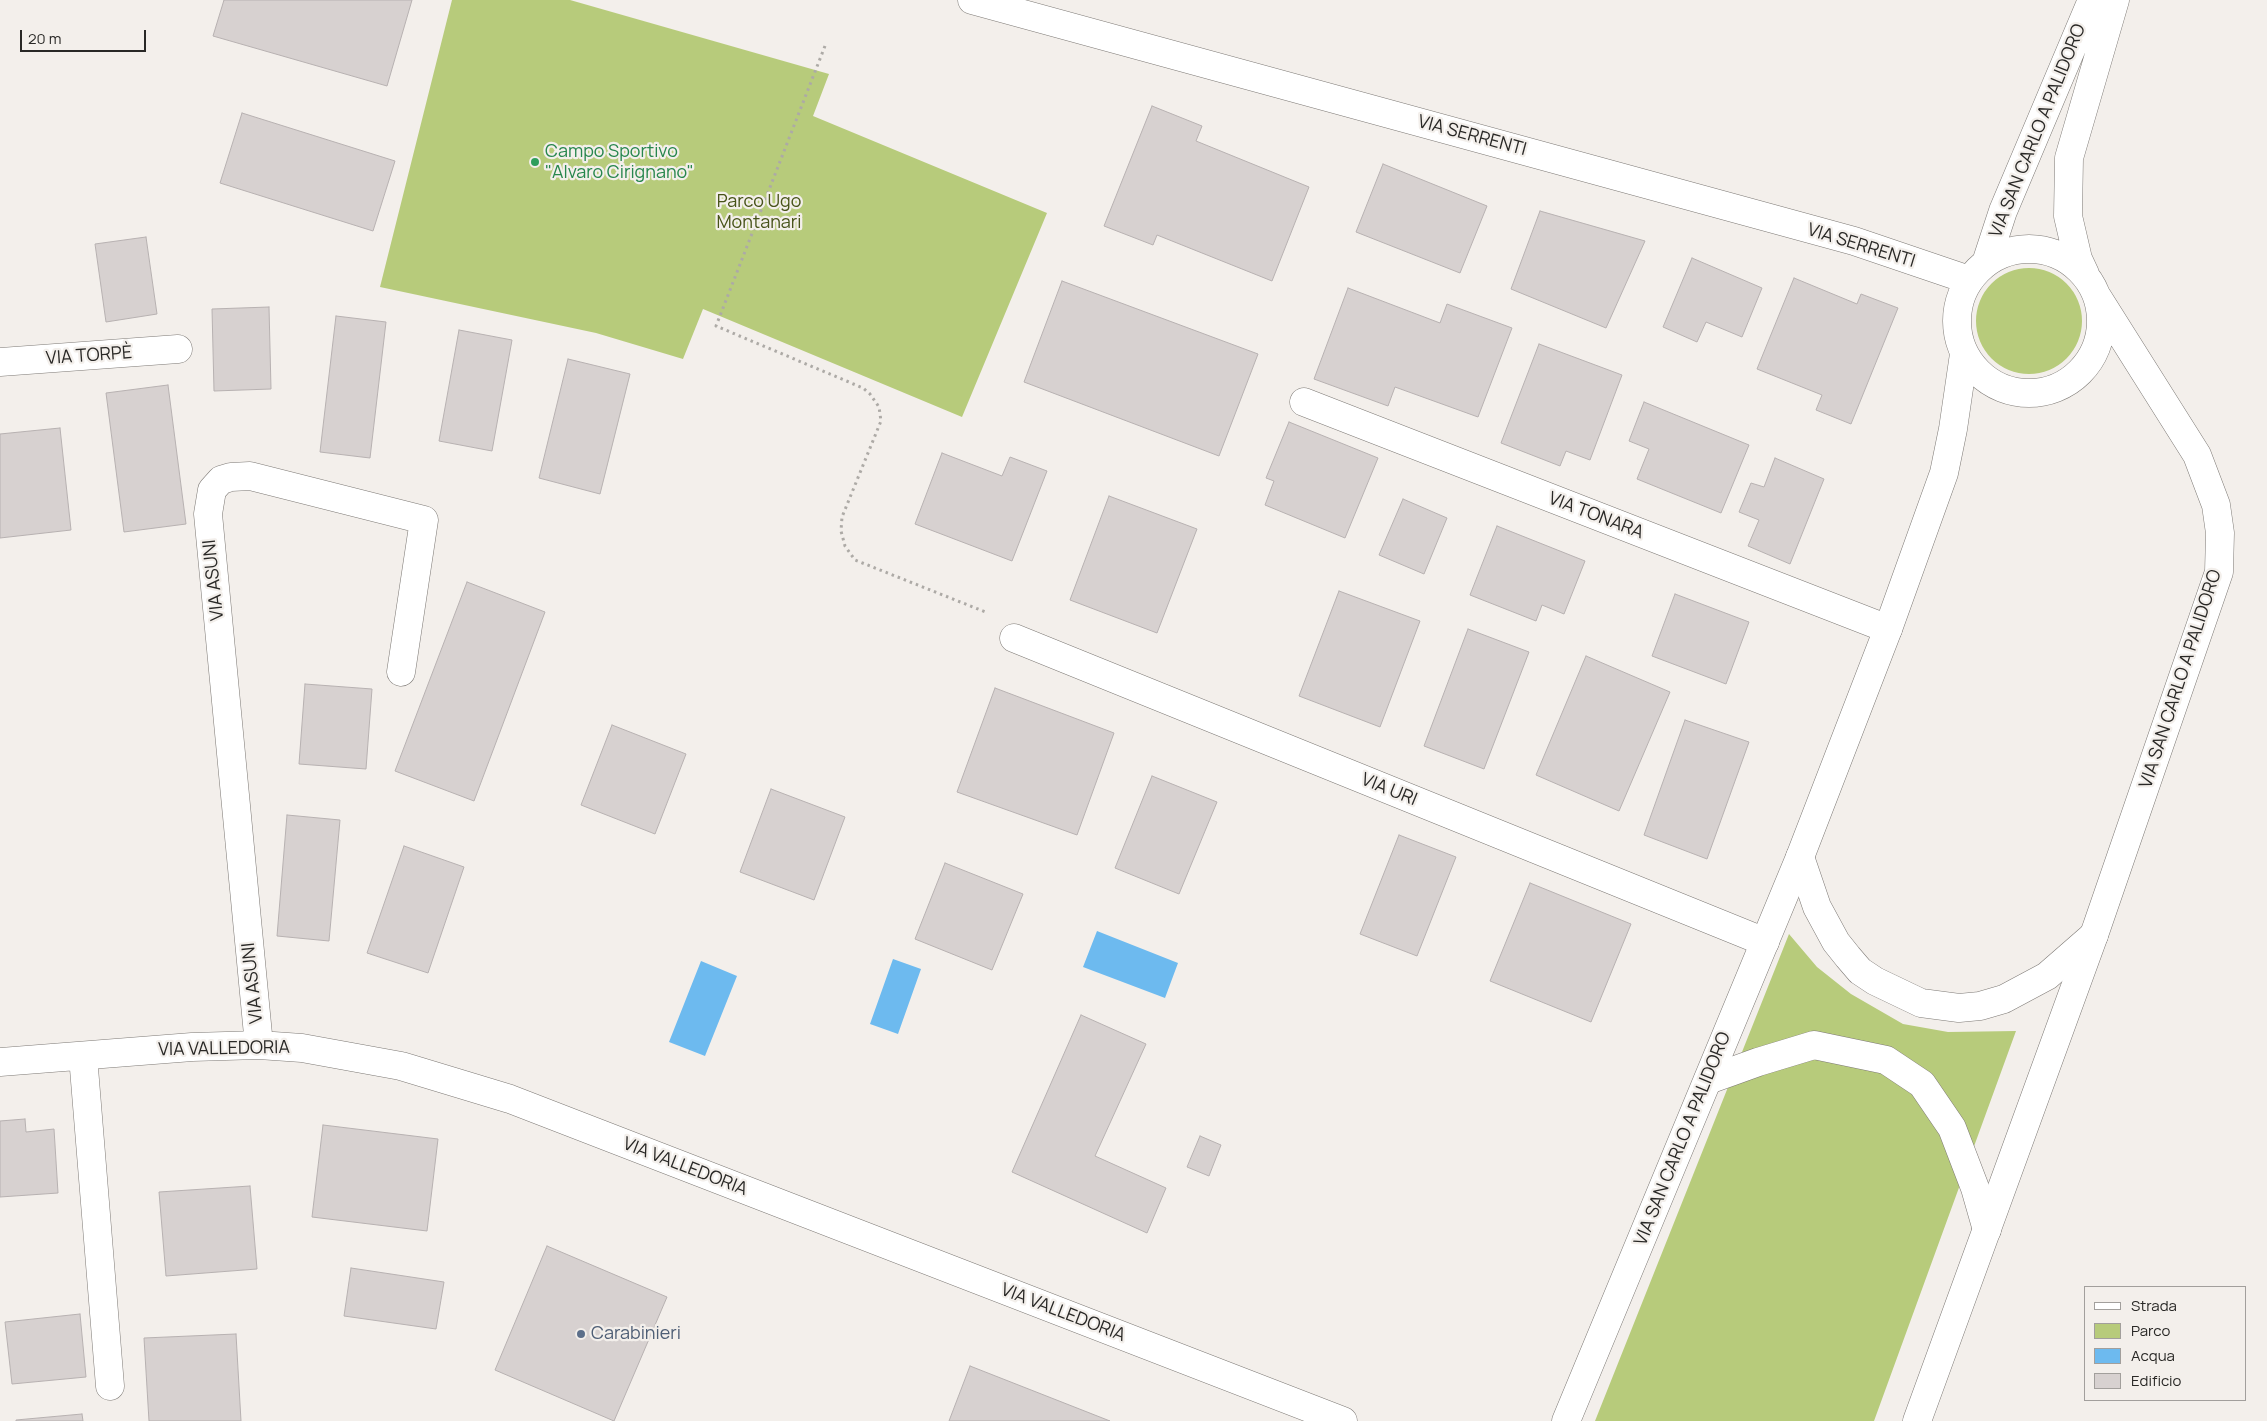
<!DOCTYPE html>
<html>
<head>
<meta charset="utf-8">
<style>
	body { margin:0 }
	#map { position:relative; width:2267px; height:1421px; overflow:hidden; background:#f3efeb; font-family:Manrope,sans-serif }
	canvas { display:block }
	.legend { position:absolute; left:2084px; top:1286px; width:162px; height:115px; box-sizing:border-box; background:#f3efeb; border:1px solid #a29f9c; margin:0; padding:6px 9px; list-style:none; font-size:15px; color:#292826 }
	.legend li { display:flex; align-items:center; gap:10px; height:25px }
	.legend b { width:25px; border:1px solid #a29f9c }
	.scale { position:absolute; left:20px; top:30px; width:126px; height:22px; box-sizing:border-box; border:2px solid #292826; border-top:0; padding-left:6px; font-size:15px; line-height:18px; white-space:nowrap; color:#292826; -webkit-text-stroke:4px #f3efeb; paint-order:stroke }
</style>
</head>
<body>
<div id="map">
<canvas width="2267" height="1421"></canvas>
<ul class="legend">
<li><b style="height:6px;background:#fff"></b>Strada</li>
<li><b style="height:14px;background:#b7cb7b"></b>Parco</li>
<li><b style="height:14px;background:#6dbaef"></b>Acqua</li>
<li><b style="height:14px;background:#d7d1d0"></b>Edificio</li>
</ul>
<div class="scale">20 m</div>
</div>
<script>
const ctx = document.querySelector('canvas').getContext('2d');
ctx.lineJoin = 'round';
function paint(path, color) {
  ctx.fillStyle = color;
  ctx.fill(path, 'evenodd');
}
function poly(rows) {
  const path = new Path2D();
  for (const r of rows) {
    if (r.length === 3) {
      path.moveTo(r[0] + r[2], r[1]);
      path.arc(r[0], r[1], r[2], 0, 2 * Math.PI);
      continue;
    }
    path.moveTo(r[0], r[1]);
    for (let i = 2; i < r.length; i += 2) path.lineTo(r[i], r[i + 1]);
  }
  return path;
}
function strokePath(path, color, width, dash) {
  ctx.strokeStyle = color;
  ctx.lineWidth = width;
  ctx.lineCap = dash ? 'butt' : 'round';
  ctx.setLineDash(dash || []);
  ctx.stroke(path);
}
function label(font, color, halo, rows, align = 'center') {
  ctx.font = font + ' Manrope,sans-serif';
  ctx.lineWidth = 4.5;
  ctx.setLineDash([]);
  ctx.textBaseline = 'middle';
  ctx.strokeStyle = halo;
  ctx.fillStyle = color;
  for (const [text, x, y, turn = 0] of rows) {
    ctx.save();
    ctx.translate(x, y);
    ctx.rotate((+turn || 0) * Math.PI / 180);
    ctx.textAlign = isNaN(turn) ? turn : align;
    if (halo) ctx.strokeText(text, 0, 0);
    ctx.fillText(text, 0, 0);
    ctx.restore();
  }
}
paint(poly([
	[452,0,570,0,829,74,813,116,1047,213,962,417,703,309,683,359,596,333,380,287],
	[2029,321,53],
	[1789,934,1817,967,1851,994,1903,1024,1948,1032,2016,1031,1874,1421,1595,1421]
]), '#b7cb7b');
paint(poly([
	[1097,931,1178,963,1165,998,1083,967],
	[893,959,921,969,898,1034,870,1024],
	[701,961,737,976,705,1056,669,1042]
]), '#6dbaef');
const building = poly([
	[224,0,412,0,387,86,213,36,224,0],
	[1152,106,1202,126,1196,141,1309,187,1272,281,1157,235,1153,245,1104,226,1152,106],
	[242,113,395,161,373,231,220,183,242,113],
	[1383,164,1487,206,1460,273,1356,232,1383,164],
	[1540,211,1645,241,1606,328,1511,289,1540,211],
	[146,237,157,314,106,322,95,244,146,237],
	[1692,258,1762,288,1742,337,1706,322,1697,342,1663,327,1692,258],
	[1794,278,1857,304,1861,294,1898,308,1851,424,1816,410,1822,395,1757,369,1794,278],
	[1062,281,1258,354,1219,456,1024,382,1062,281],
	[1348,288,1440,323,1447,304,1512,328,1478,417,1395,387,1388,406,1314,379,1348,288],
	[269,307,271,389,214,391,212,309,269,307],
	[336,316,386,322,370,458,320,452,336,316],
	[459,330,512,340,492,451,439,441,459,330],
	[1539,344,1622,375,1590,460,1566,451,1560,466,1501,443,1539,344],
	[568,359,630,374,600,494,539,478,568,359],
	[168,385,186,524,124,532,106,393,168,385],
	[1644,402,1749,445,1721,513,1637,479,1649,449,1629,441,1644,402],
	[1289,422,1378,458,1345,538,1265,505,1274,481,1266,478,1289,422],
	[60,428,71,530,0,538,0,434,60,428],
	[942,453,1002,476,1010,457,1047,471,1012,561,915,524,942,453],
	[1775,458,1824,479,1790,564,1748,546,1759,520,1739,512,1751,483,1764,487,1775,458],
	[1109,496,1197,529,1157,633,1070,600,1109,496],
	[1403,499,1447,518,1424,574,1379,555,1403,499],
	[1497,526,1585,561,1564,614,1542,605,1536,621,1470,595,1497,526],
	[467,582,545,612,474,801,395,771,467,582],
	[1339,591,1420,621,1380,727,1299,696,1339,591],
	[1675,594,1749,622,1726,684,1652,656,1675,594],
	[1468,629,1529,652,1484,769,1424,746,1468,629],
	[1586,656,1670,692,1619,811,1536,775,1586,656],
	[305,684,372,689,366,769,299,764,305,684],
	[995,688,1114,733,1077,835,957,792,995,688],
	[1685,720,1749,742,1707,859,1644,835,1685,720],
	[612,725,686,754,655,834,581,805,612,725],
	[1152,776,1217,802,1179,894,1115,868,1152,776],
	[771,789,845,817,814,900,740,872,771,789],
	[287,815,340,820,329,941,277,936,287,815],
	[1399,835,1456,857,1417,956,1360,934,1399,835],
	[404,846,464,867,428,973,367,953,404,846],
	[945,863,1023,894,992,970,915,939,945,863],
	[1530,883,1631,924,1591,1022,1490,981,1530,883],
	[1081,1015,1146,1044,1095,1156,1166,1188,1147,1233,1012,1172,1081,1015],
	[25,1119,26,1132,54,1129,58,1193,0,1197,0,1121,25,1119],
	[323,1125,438,1139,427,1231,312,1217,323,1125],
	[1200,1136,1221,1145,1209,1176,1187,1167,1200,1136],
	[250,1186,257,1269,166,1276,159,1192,250,1186],
	[547,1246,667,1297,614,1421,495,1370,547,1246],
	[351,1268,444,1282,436,1329,344,1316,351,1268],
	[80,1314,86,1377,12,1384,5,1322,80,1314],
	[236,1334,241,1421,149,1421,144,1338,236,1334],
	[970,1366,1110,1421,949,1421,970,1366],
	[82,1414,83,1421,16,1421,16,1420,82,1414]
]);
paint(building, '#d7d1d0');
strokePath(building, '#b7b1b1', 1);
const minor = poly([
	[972,0,1854,241,1969,280],
	[0,362,178,349],
	[1304,402,1888,629],
	[1014,638,1765,942],
	[1800,857,1817,907,1836,942,1848,957,1860,971,1875,981,1921,1003,1959,1008,1980,1006,2004,999,2047,976,2094,935],
	[259,1045,208,514,212,490,221,480,231,477,250,476,424,520,401,672],
	[83,1056,110,1386],
	[0,1062,192,1047,259,1045,302,1048,401,1066,510,1099,1343,1421],
	[1708,1080,1758,1062,1814,1045,1886,1060,1922,1084,1952,1128,1975,1188,1987,1230]
]);
const tertiary = poly([
	[2029,321,72],
	[1986,263,2003,211,2092,0],
	[2085,274,2078,259,2068,216,2069,158,2115,0],
	[1566,1421,1800,857,1888,629,1944,473,1953,429,1964,354],
	[1917,1421,2094,935,2219,572,2220,533,2216,505,2197,455,2098,298]
]);
strokePath(minor, '#7e7a76', 29);
strokePath(tertiary, '#7e7a76', 29);
strokePath(poly([
	[825,46,716,326,863,388,870,394,879,407,881,421,842,517,841,531,845,546,855,560,988,613]
]), '#adaaa6', 3, [2.5, 4]);
strokePath(minor, '#fff', 28);
strokePath(tertiary, '#fff', 28);
for (const [x, y, r, color] of [
	[535,162,5,"#2e9e5b"],
	[581,1334,5,"#5c6f8a"]
]) {
  const dot = new Path2D();
  dot.arc(x, y, r, 0, 2 * Math.PI);
  ctx.fillStyle = color;
  ctx.fill(dot);
  strokePath(dot, '#f3efeb', 2);
}
label('18px', '#292826', '#f3efeb', [
	["VIA SAN CARLO A PALIDORO",2038,131,-68],
	["VIA SERRENTI",1472,136,15],
	["VIA SERRENTI",1861,246,17],
	["VIA TORPÈ",89,356,-4],
	["VIA TONARA",1596,516,21],
	["VIA ASUNI",214,580,-96],
	["VIA SAN CARLO A PALIDORO",2181,679,-72],
	["VIA URI",1389,790,22],
	["VIA ASUNI",253,983,-96],
	["VIA VALLEDORIA",224,1049,-1],
	["VIA SAN CARLO A PALIDORO",1683,1139,-68],
	["VIA VALLEDORIA",685,1167,21],
	["VIA VALLEDORIA",1063,1313,21]
]);
label('18px', '#27864d', '#f3efeb', [
	["Campo Sportivo",545,152],
	["\"Alvaro Cirignano\"",545,173]
], 'left');
label('18px', '#475319', '#f3efeb', [
	["Parco Ugo",759,202],
	["Montanari",759,223]
]);
label('18px', '#4e5e75', '#f3efeb', [
	["Carabinieri",591,1334]
], 'left');
</script>
</body>
</html>
